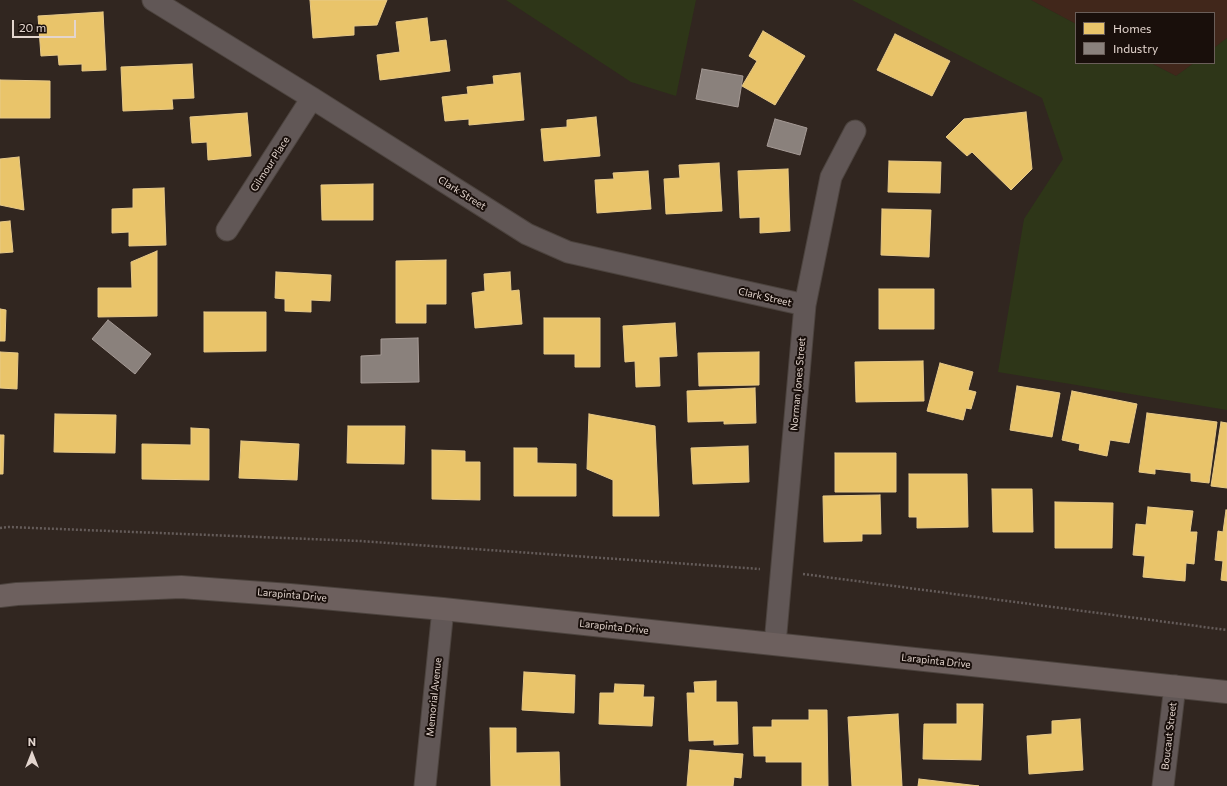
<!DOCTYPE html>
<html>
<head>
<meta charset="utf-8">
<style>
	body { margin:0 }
	#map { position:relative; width:1227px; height:786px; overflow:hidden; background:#312620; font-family:Commissioner,sans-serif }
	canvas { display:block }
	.legend { position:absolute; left:1075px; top:12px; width:140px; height:52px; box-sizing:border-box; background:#190f0b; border:1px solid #6a5e59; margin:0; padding:5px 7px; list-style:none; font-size:12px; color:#e3d5ce }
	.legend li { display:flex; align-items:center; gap:8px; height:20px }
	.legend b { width:20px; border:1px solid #6a5e59 }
	.north { position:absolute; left:12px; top:734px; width:40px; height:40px; -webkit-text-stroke:3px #190f0b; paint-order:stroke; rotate:0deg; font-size:11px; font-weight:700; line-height:16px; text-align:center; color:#e3d5ce }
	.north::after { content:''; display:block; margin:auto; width:14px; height:18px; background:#e3d5ce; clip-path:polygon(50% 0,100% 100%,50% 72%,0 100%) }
	.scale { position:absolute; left:12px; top:20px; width:64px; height:18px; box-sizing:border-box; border:2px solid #e3d5ce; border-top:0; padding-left:5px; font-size:12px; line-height:14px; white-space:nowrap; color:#e3d5ce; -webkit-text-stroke:3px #190f0b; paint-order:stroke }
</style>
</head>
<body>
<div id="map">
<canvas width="1227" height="786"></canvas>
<ul class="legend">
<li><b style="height:11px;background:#e9c46a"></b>Homes</li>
<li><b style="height:11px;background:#8a817c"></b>Industry</li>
</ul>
<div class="north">N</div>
<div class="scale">20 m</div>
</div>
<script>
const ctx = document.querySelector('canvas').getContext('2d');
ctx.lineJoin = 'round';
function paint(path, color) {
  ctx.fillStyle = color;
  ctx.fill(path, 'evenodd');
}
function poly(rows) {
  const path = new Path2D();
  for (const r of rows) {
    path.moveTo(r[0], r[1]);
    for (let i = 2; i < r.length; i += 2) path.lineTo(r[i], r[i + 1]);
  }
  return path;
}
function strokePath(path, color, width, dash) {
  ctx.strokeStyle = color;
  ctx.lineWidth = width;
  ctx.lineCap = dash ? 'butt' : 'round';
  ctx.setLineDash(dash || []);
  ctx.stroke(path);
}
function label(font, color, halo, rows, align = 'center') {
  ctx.font = font + ' Commissioner,sans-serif';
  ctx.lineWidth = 4;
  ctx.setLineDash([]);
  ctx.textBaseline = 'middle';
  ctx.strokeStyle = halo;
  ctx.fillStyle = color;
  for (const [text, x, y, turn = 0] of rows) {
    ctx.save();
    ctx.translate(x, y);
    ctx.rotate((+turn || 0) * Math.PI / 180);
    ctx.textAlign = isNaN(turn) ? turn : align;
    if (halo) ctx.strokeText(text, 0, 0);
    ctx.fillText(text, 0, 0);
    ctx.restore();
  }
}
paint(poly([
	[1031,0,1227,0,1227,38,1214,48,1214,13,1076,13,1076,24],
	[1151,63,1194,63,1176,76]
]), '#41271b');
paint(poly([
	[506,0,696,0,676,96,631,82],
	[852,0,1031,0,1076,24,1076,63,1151,63,1176,76,1194,63,1214,63,1214,48,1227,38,1227,410,998,372,1024,219,1063,159,1042,98]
]), '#2e3618');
const homes = poly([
	[310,0,387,0,377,25,354,26,354,35,313,38,310,0],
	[103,12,106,70,82,71,82,64,59,65,58,55,41,56,38,16,103,12],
	[427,18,430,42,446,40,450,71,380,80,377,55,400,52,396,22,427,18],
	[763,31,805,56,775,105,742,86,757,61,749,56,763,31],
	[895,34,950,61,932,96,877,70,895,34],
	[192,64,194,98,172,99,173,109,123,111,121,67,192,64],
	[520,73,524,120,469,125,469,119,445,121,442,97,468,94,467,87,494,84,493,76,520,73],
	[0,80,50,81,50,118,0,118,0,80],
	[1026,112,1032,169,1011,190,972,152,967,156,946,137,964,119,1026,112],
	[247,113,251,156,208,160,207,142,192,143,190,117,247,113],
	[596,117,600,156,544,161,541,129,567,127,567,120,596,117],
	[19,157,24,210,0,205,0,159,19,157],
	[889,161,941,162,940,193,888,192,889,161],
	[719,163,722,211,666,214,664,179,680,178,679,165,719,163],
	[788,169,790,231,760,233,760,217,740,218,738,171,788,169],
	[648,171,651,209,597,213,595,180,614,179,613,173,648,171],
	[373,184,373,220,322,220,321,185,373,184],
	[164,188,166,245,129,246,129,232,112,233,112,209,133,208,133,189,164,188],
	[882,209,931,210,929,257,881,255,882,209],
	[10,221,13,252,0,253,0,222,10,221],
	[157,251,157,316,98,317,98,288,132,288,131,262,157,251],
	[446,260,446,304,426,304,426,323,396,323,396,261,446,260],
	[276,272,331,275,330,301,311,300,311,312,285,311,285,299,275,298,276,272],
	[510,272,511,291,519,290,522,324,475,328,472,293,485,291,484,274,510,272],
	[879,289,934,289,934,329,879,329,879,289],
	[0,309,6,310,5,341,0,341,0,309],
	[204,312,266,312,266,351,204,352,204,312],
	[544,318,600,318,600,367,575,367,575,354,544,354,544,318],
	[675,323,677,356,659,357,660,386,636,387,635,361,625,362,623,326,675,323],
	[0,352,18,353,17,389,0,388,0,352],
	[759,352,759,385,699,386,698,353,759,352],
	[923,361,924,401,856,402,855,362,923,361],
	[940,363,973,372,968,390,976,392,971,409,966,408,963,420,927,411,940,363],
	[1017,386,1060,393,1052,437,1010,430,1017,386],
	[755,388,756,423,724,424,724,421,688,422,687,391,755,388],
	[1072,391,1137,404,1129,443,1110,440,1107,456,1079,450,1080,444,1062,440,1072,391],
	[1147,413,1217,422,1209,483,1191,481,1191,473,1155,469,1155,474,1139,472,1147,413],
	[55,414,116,415,115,453,54,452,55,414],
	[589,414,655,426,659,516,613,516,613,480,587,469,589,414],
	[1221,422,1227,423,1227,488,1211,486,1221,422],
	[348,426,405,426,404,464,347,463,348,426],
	[191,428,209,429,209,480,142,479,142,444,191,445,191,428],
	[0,435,4,435,3,474,0,474,0,435],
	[241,441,299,444,297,480,239,478,241,441],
	[748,446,749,482,693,484,691,448,748,446],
	[514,448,537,448,537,463,576,464,576,496,514,496,514,448],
	[432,450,465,451,465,462,480,462,480,500,432,499,432,450],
	[835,453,896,453,896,492,835,492,835,453],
	[909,474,967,474,968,527,917,528,917,517,909,517,909,474],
	[992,489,1032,489,1033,532,993,532,992,489],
	[880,495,881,534,862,534,862,541,824,542,823,496,880,495],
	[1055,502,1113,503,1112,548,1055,548,1055,502],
	[1148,507,1193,511,1190,532,1197,532,1194,564,1186,563,1185,581,1143,577,1145,556,1133,555,1136,524,1146,525,1148,507],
	[1226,510,1227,510,1227,581,1221,580,1223,561,1215,560,1218,531,1223,532,1226,510],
	[524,672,575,675,574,713,522,710,524,672],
	[716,681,716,702,737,702,738,744,714,745,714,740,689,741,687,693,695,693,694,682,716,681],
	[615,684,644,685,643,697,654,697,652,726,599,724,600,693,614,693,615,684],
	[957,704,983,704,981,760,923,759,924,724,957,724,957,704],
	[809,710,827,710,828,786,802,786,802,762,766,762,766,756,754,756,753,727,772,727,772,720,809,720,809,710],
	[898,714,902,786,852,786,848,717,898,714],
	[1080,719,1083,770,1029,774,1027,736,1052,734,1052,721,1080,719],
	[490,728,516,728,516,753,559,752,560,786,491,786,490,728],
	[690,750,743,754,741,778,734,777,733,786,687,786,690,750],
	[919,779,979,786,918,786,919,779]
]);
paint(homes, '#e9c46a');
strokePath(homes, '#e7c988', 1);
const industry = poly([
	[702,69,743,76,738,107,696,99,702,69],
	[775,119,807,128,800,155,767,146,775,119],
	[108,320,151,354,135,374,92,339,108,320],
	[418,338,419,382,361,383,361,356,381,355,381,339,418,338]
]);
paint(industry, '#8a817c');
strokePath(industry, '#a59a95', 1);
const minor = poly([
	[153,0,312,98,527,234,568,252,805,305],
	[227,230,312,98],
	[775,644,805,305,831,177,855,131],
	[425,786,443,609],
	[1163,786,1175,686]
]);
const primary = poly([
	[0,596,17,594,181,587,290,595,443,609,1227,692]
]);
strokePath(minor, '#4c433e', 23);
strokePath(primary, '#4c433e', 24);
strokePath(poly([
	[0,528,9,527,360,541,760,569],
	[803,574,1227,630]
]), '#655c5a', 2.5, [2, 2]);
strokePath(minor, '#615756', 21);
strokePath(primary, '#6d605e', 22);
label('10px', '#e3d5ce', '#190f0b', [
	["Gilmour Place",270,164,-57],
	["Clark Street",462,193,32],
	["Clark Street",765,297,13],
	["Norman Jones Street",798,384,-85],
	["Larapinta Drive",292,595,5],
	["Larapinta Drive",614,627,6],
	["Larapinta Drive",936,661,6],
	["Memorial Avenue",434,697,-84],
	["Boucaut Street",1169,736,-83]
]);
</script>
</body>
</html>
